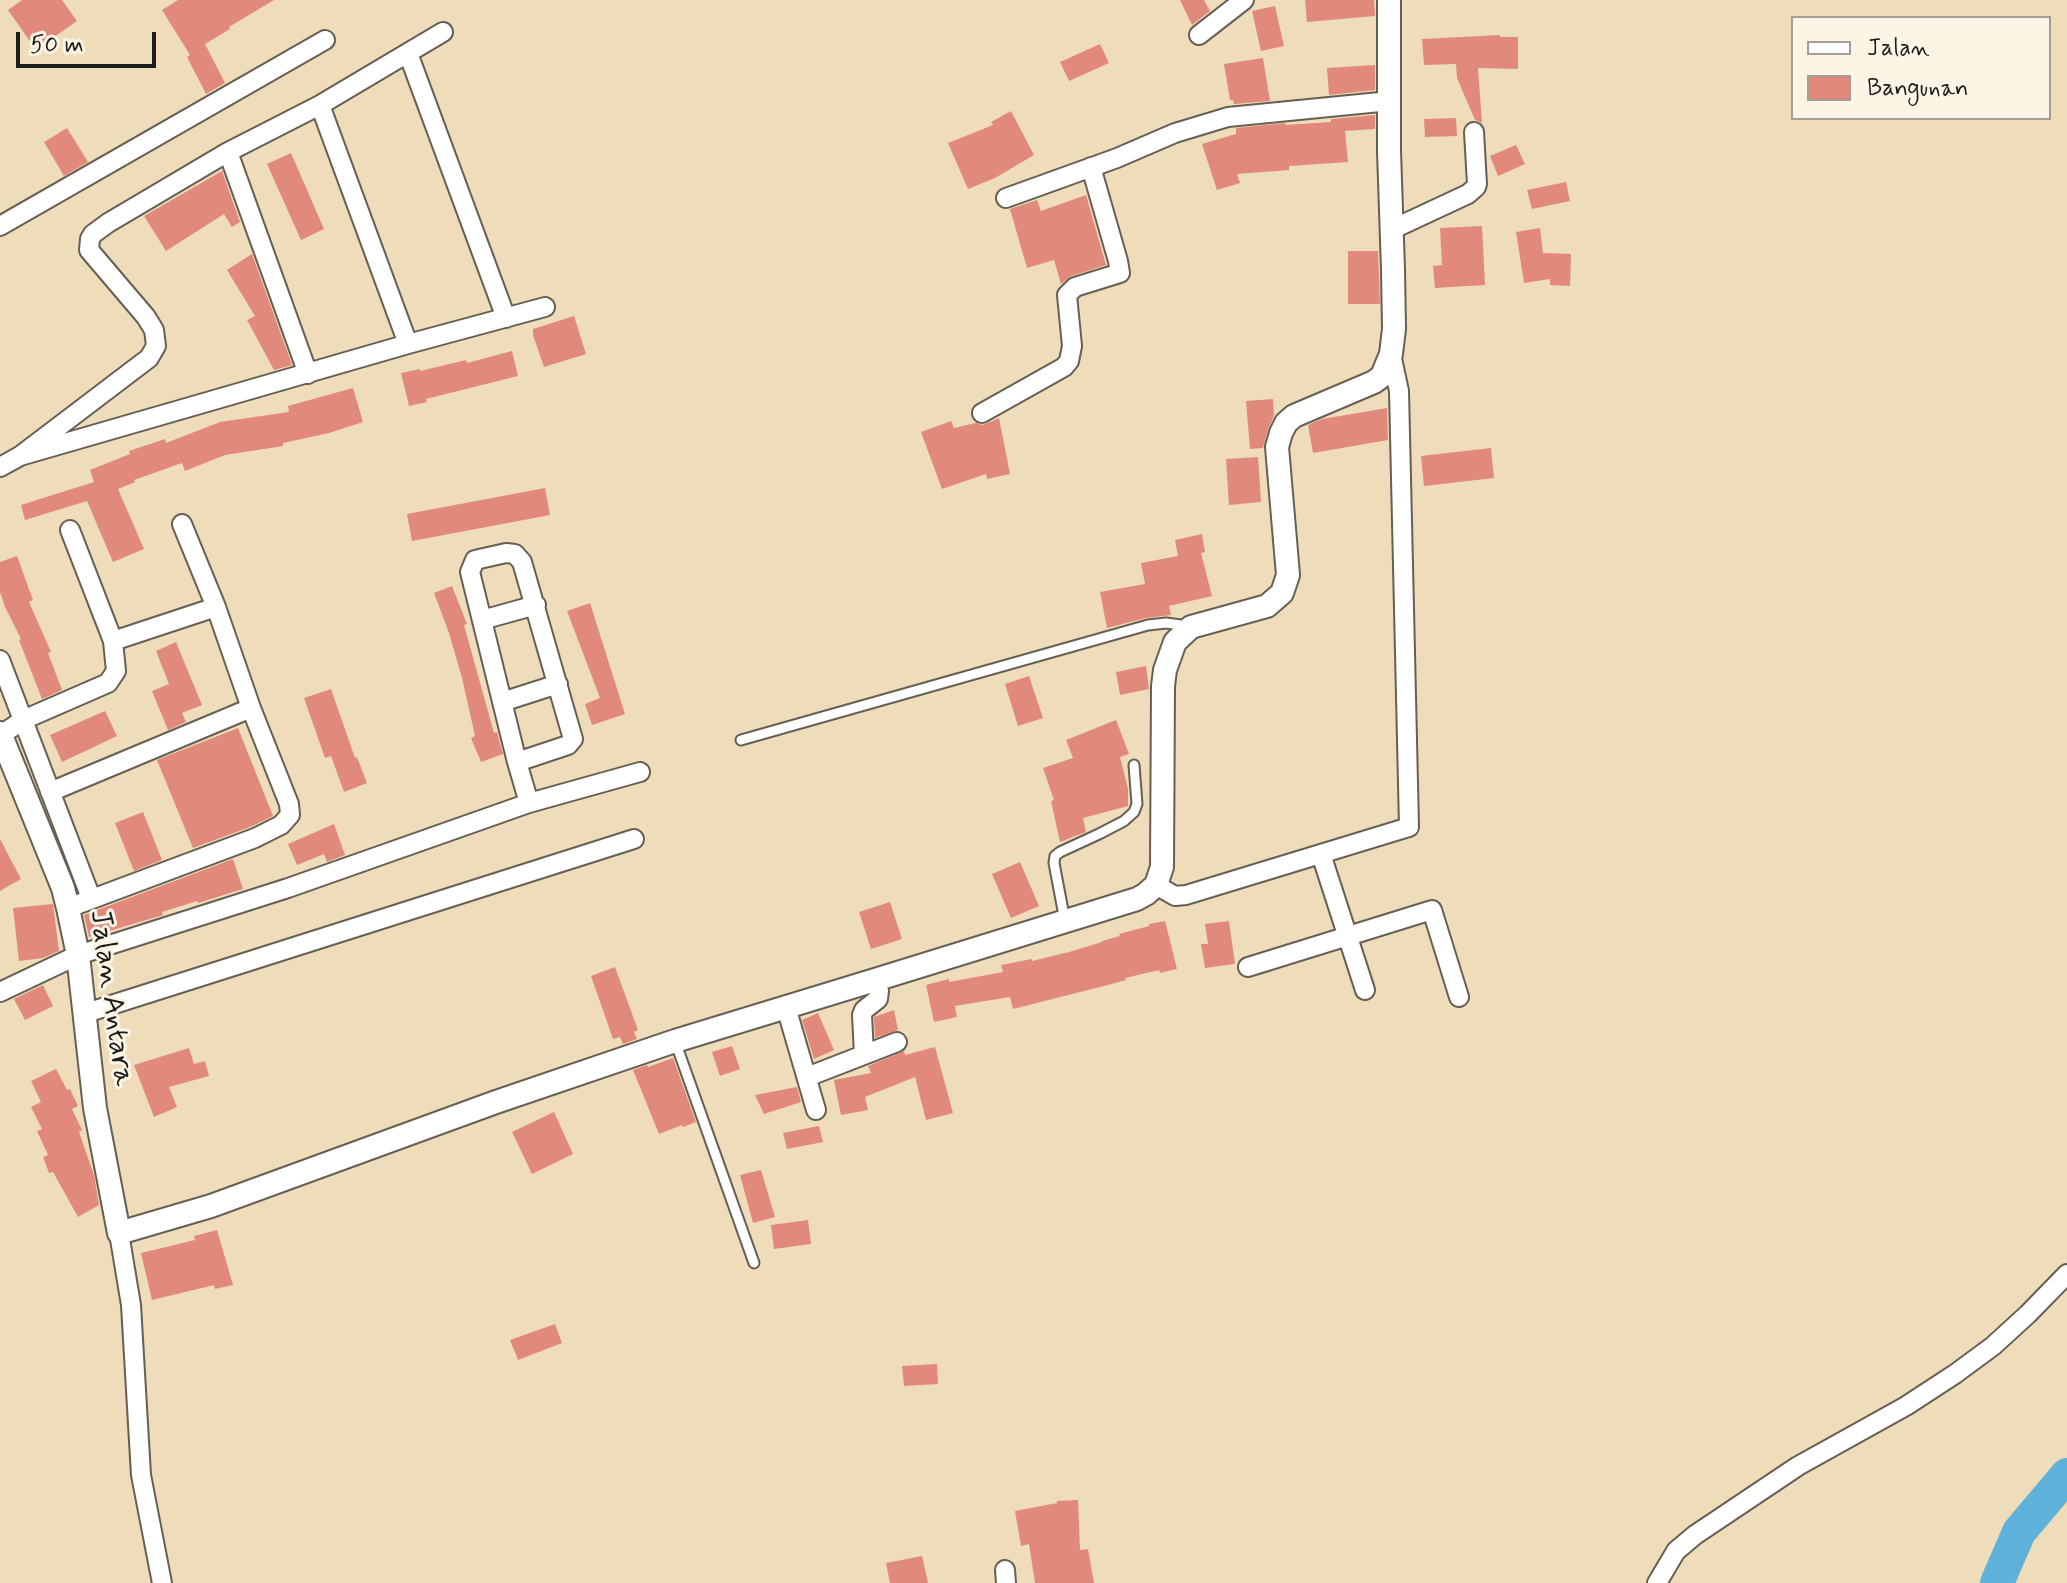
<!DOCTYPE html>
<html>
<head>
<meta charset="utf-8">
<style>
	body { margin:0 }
	#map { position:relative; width:2067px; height:1583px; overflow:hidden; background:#efdcba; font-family:Mynerve,sans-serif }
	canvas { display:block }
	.legend { position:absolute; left:1791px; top:16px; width:260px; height:104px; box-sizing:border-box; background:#fcf5e5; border:2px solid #a29e95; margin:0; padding:10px 14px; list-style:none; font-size:24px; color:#1c1c1c }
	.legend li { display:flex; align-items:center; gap:16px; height:40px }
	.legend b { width:40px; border:2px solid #a29e95 }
	.scale { position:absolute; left:16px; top:32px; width:140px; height:36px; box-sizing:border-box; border:4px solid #1c1c1c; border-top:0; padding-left:10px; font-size:24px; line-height:28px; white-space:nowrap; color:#1c1c1c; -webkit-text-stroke:6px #fcf5e5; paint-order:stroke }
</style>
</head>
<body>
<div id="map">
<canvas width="2067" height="1583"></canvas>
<ul class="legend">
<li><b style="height:10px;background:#fff"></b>Jalan</li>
<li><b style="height:22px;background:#e18a7c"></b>Bangunan</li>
</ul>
<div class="scale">50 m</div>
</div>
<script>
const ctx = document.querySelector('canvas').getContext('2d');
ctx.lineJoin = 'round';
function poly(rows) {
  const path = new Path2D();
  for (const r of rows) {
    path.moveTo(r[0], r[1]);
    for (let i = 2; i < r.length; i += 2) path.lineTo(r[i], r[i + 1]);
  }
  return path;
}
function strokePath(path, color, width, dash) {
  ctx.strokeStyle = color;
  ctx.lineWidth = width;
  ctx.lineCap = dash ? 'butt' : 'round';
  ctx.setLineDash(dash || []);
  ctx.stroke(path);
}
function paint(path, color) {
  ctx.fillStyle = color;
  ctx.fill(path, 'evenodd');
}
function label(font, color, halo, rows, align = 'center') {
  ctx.font = font + ' Mynerve,sans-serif';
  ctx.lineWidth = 6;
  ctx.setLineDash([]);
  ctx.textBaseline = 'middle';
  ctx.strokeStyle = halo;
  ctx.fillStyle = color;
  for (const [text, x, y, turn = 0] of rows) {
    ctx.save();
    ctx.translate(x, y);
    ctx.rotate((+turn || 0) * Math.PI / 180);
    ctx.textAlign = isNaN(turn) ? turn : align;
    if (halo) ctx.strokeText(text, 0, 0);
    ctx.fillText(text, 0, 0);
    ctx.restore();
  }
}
strokePath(poly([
	[1997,1583,2019,1532,2067,1475]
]), '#5eb1d9', 34);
paint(poly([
	[22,0,62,0,77,21,36,50,8,10],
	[178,0,274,0,229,27,230,29,205,44,225,83,206,94,187,57,190,55,162,10],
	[1180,0,1204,0,1210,11,1192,25],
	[1305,0,1374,0,1375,16,1307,22],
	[1275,6,1284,46,1261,51,1252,11],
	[1500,35,1500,37,1518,37,1518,69,1478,68,1482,123,1475,120,1457,78,1456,64,1424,65,1422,39],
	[1100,44,1109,63,1069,81,1060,62],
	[1263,58,1270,101,1234,104,1233,100,1230,100,1224,64],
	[1375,65,1375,90,1329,95,1327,68],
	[1011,111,1034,155,995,178,968,189,948,143,993,125,991,122],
	[1375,115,1375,129,1345,131,1348,162,1289,166,1289,170,1237,174,1240,183,1217,190,1202,144,1236,134,1236,128,1285,123,1285,125,1331,122,1331,119],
	[1456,118,1457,136,1425,137,1424,119],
	[67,128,88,162,64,176,44,142],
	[1516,145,1525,164,1498,176,1490,156],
	[291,153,324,229,301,240,267,164],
	[222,171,240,222,232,227,224,214,166,251,144,216],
	[1566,182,1570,201,1532,209,1527,190],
	[1086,195,1106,265,1071,276,1061,284,1054,260,1027,268,1010,209,1037,200,1041,211],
	[1482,226,1485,285,1435,288,1433,266,1442,265,1440,228],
	[1540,228,1543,253,1571,254,1570,286,1550,285,1550,279,1524,283,1516,232],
	[1348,251,1378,251,1380,304,1348,304],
	[252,254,292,365,274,370,247,320,255,316,227,270],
	[574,316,586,354,544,367,533,335,533,329],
	[512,351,518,376,426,399,427,402,409,406,401,373,420,369,420,371,466,360,467,363],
	[353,388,363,422,329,433,283,443,283,446,225,455,185,471,182,463,134,480,135,482,118,489,144,549,113,562,87,501,25,520,21,505,94,482,90,470,130,454,129,451,165,439,166,443,220,422,289,412,288,406],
	[1273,399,1274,416,1268,429,1263,448,1250,449,1246,401],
	[1387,408,1388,440,1313,453,1308,425,1322,419],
	[999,418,1010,474,987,479,986,474,942,489,921,432,951,421,954,428,976,423,983,425],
	[1491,448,1494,478,1424,486,1421,456],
	[1258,457,1261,502,1229,505,1226,459],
	[545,488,550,515,412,541,407,514],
	[1202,534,1205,552,1201,553,1212,596,1169,606,1171,615,1146,618,1107,628,1100,592,1145,584,1141,563,1178,556,1175,540],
	[17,556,33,600,29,602,51,652,48,653,62,690,42,699,19,640,21,639,5,607,0,592,0,562],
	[452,586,467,624,464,625,494,733,497,732,503,754,481,762,471,738,475,736,462,678,449,633,434,593],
	[590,603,625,714,592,725,585,704,600,698,567,611],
	[176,642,202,705,182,713,186,722,168,730,152,691,169,684,156,651],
	[1146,666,1149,689,1120,695,1116,672],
	[1029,676,1043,718,1018,726,1005,684],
	[331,689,355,758,357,757,367,783,344,792,331,756,325,758,304,698],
	[105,711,117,736,62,762,50,735],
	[1116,720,1129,754,1120,757,1128,789,1128,806,1083,818,1086,832,1060,842,1051,801,1054,800,1043,768,1073,758,1066,740],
	[238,728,273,816,250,827,193,848,157,760],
	[143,812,162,860,134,871,115,823],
	[334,824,345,855,327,862,324,854,297,865,288,844],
	[0,839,21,879,0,891],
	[233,859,243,889,198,903,197,901,162,912,163,915,89,937,84,915],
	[1020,862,1039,906,1011,918,992,874],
	[890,902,902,939,871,949,859,912],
	[53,904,59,951,43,958,19,961,13,908],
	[1165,921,1177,969,1160,973,1159,970,1125,978,1126,980,1108,985,1013,1009,1010,997,955,1006,957,1017,934,1022,926,985,949,979,949,982,1003,972,1001,965,1032,959,1032,961,1069,952,1102,942,1102,941,1120,936,1119,934,1149,926,1149,924],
	[1229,921,1235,964,1205,968,1201,944,1208,944,1205,924],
	[615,967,638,1030,634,1032,637,1039,623,1044,620,1037,613,1039,591,976],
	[43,985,53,1006,25,1020,14,999],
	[894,1010,898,1030,875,1038,874,1017],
	[818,1013,834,1050,814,1059,802,1020],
	[732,1046,740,1069,720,1076,712,1052],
	[935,1047,953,1113,926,1120,915,1077,865,1097,868,1110,841,1115,834,1080,871,1073,868,1066,904,1051,905,1055],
	[189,1048,194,1064,205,1061,209,1076,169,1087,177,1107,154,1117,134,1065],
	[673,1058,696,1122,683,1127,682,1125,659,1134,633,1070,647,1065,648,1067],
	[56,1069,67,1090,70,1089,78,1106,72,1109,82,1130,79,1132,94,1175,99,1205,78,1217,53,1172,49,1173,43,1157,48,1155,37,1131,42,1129,31,1107,41,1102,31,1081],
	[797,1087,801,1102,764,1114,755,1095],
	[554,1112,573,1154,532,1174,512,1132],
	[819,1126,823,1142,787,1149,783,1133],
	[761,1170,775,1217,753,1223,740,1175],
	[808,1220,811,1244,774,1249,771,1225],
	[217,1230,233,1285,215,1289,214,1285,152,1300,141,1253,195,1240,194,1236],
	[555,1324,562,1343,518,1360,510,1340],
	[937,1364,938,1384,904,1386,902,1366],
	[1078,1500,1080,1550,1088,1549,1094,1583,1035,1583,1029,1544,1021,1546,1015,1511,1057,1503,1057,1501],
	[922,1556,928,1583,890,1583,886,1563]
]), '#e18a7c');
const service = poly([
	[741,740,1148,625,1166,623,1188,626],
	[1065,921,1054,863,1055,856,1060,852,1099,834,1124,821,1134,812,1137,804,1134,765],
	[675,1041,754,1263]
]);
const minor = poly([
	[1199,35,1244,0],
	[408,53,506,318],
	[320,105,408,344],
	[228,152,308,374],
	[1006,198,1117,158,1175,133,1228,117,1390,101],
	[0,226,325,40],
	[1393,229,1468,194,1476,187,1477,184,1474,132],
	[982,413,1064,367,1069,361,1072,346,1067,295,1075,287,1120,273,1118,261,1091,167],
	[20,456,149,358,156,346,154,330,146,317,89,250,90,239,93,234,108,223,228,152,320,105,443,32],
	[0,467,20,456,408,344,545,307],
	[70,530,113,641],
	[482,620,536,605],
	[0,660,91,898],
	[502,702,558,684],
	[1,735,23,720,108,683,116,671,113,641,216,607],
	[517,762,568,745,573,739,522,562,515,554,506,553,475,560,470,572,517,762,529,803],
	[50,792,251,708],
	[1321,854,1365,990],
	[1156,885,1175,896,1186,895,1409,827,1399,391,1391,354],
	[68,908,255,838,281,825,290,815,289,804,251,708,216,607,182,524],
	[1248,967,1432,910,1459,997],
	[0,992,78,955,288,888,529,803,640,772],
	[786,1007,816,1110],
	[86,1013,634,839],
	[864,1054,862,1015,864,1010,878,999,879,991,875,980],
	[807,1077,897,1042],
	[119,1233,131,1305,141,1475,162,1583],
	[1005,1570,1006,1583],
	[1657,1583,1676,1551,1695,1535,1798,1466,1906,1406,1955,1374,1993,1346,2028,1314,2067,1274]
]);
const tertiary = poly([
	[0,733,63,888,68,908,78,955,95,1108,119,1233,211,1206,496,1102,675,1041,875,980,1137,899,1146,894,1156,885,1162,867,1163,686,1165,670,1175,642,1191,627,1267,606,1282,593,1288,575,1277,447,1281,433,1286,423,1294,416,1374,382,1382,376,1391,354,1394,329,1393,269,1389,151,1389,0]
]);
strokePath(service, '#665f53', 13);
strokePath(minor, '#665f53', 22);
strokePath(tertiary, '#665f53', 26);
strokePath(service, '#fff', 9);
strokePath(minor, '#fff', 18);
strokePath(tertiary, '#fff', 22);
label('30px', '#1c1c1c', '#fcf5e5', [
	["Jalan Antara",110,998,82]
]);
</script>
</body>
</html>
